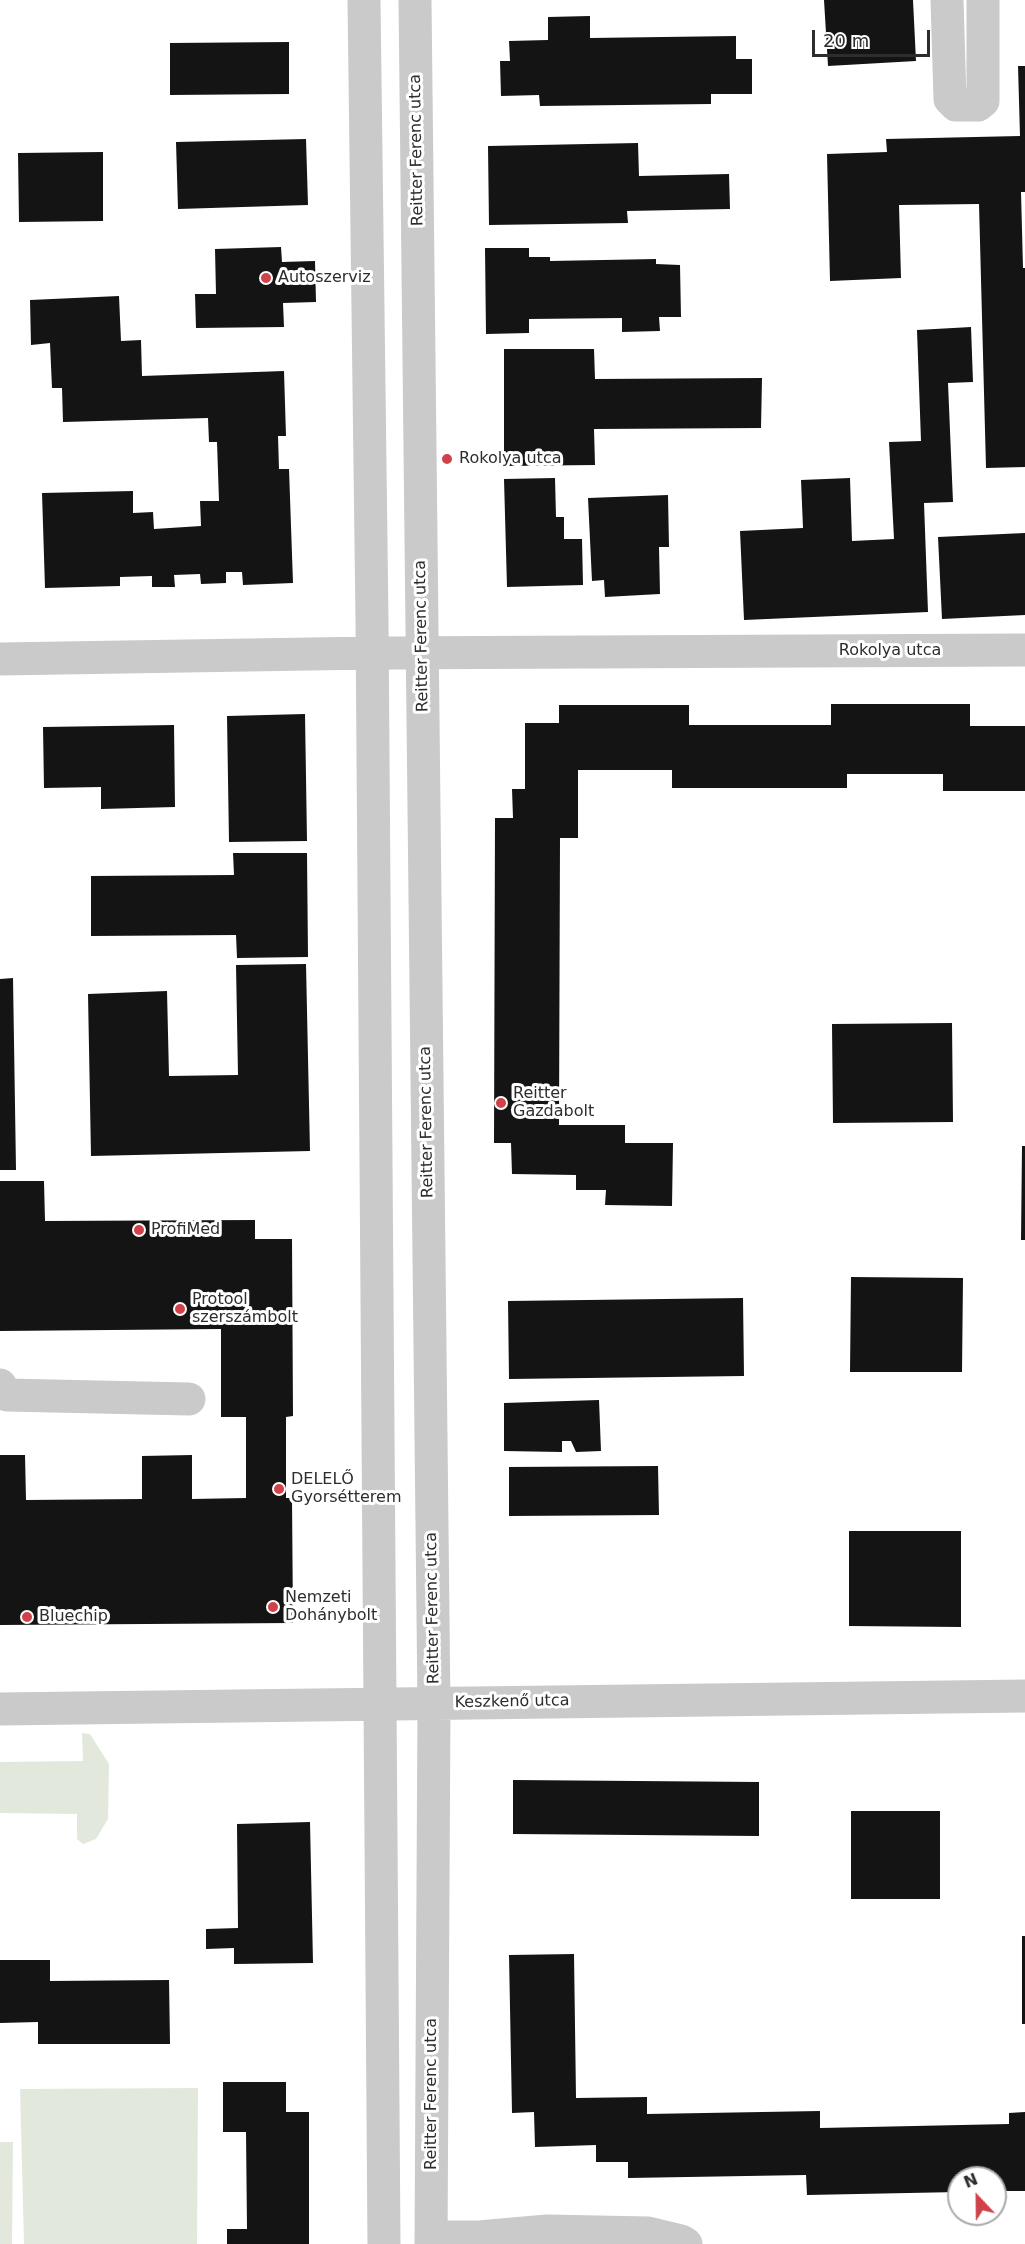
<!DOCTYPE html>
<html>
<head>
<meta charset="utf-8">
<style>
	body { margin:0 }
	#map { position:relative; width:1025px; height:2244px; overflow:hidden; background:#fff; font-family:"DejaVu Sans",sans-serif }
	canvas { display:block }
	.north { position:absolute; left:947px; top:2166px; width:60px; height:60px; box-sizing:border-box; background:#fff; border:2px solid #ababab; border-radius:50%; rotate:338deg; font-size:16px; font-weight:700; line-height:24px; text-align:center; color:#2d2d2d }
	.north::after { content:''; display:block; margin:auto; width:21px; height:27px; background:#d0424a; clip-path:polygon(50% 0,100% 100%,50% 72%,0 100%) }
	.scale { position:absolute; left:812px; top:30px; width:118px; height:27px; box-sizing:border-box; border:3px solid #2d2d2d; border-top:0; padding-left:8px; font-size:18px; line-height:21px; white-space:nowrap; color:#2d2d2d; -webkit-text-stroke:4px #fff; paint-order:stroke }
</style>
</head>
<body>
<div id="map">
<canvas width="1025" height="2244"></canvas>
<div class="north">N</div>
<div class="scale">20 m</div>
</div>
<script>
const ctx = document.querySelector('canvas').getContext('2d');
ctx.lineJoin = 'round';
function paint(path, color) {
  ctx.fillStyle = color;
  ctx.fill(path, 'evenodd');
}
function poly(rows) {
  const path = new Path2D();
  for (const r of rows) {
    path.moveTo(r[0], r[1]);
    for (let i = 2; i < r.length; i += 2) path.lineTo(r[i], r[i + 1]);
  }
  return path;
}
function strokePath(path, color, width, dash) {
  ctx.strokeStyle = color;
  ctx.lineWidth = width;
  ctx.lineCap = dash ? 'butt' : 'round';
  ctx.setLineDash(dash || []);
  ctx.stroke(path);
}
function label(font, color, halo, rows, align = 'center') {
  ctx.font = font + ' "DejaVu Sans",sans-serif';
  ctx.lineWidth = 6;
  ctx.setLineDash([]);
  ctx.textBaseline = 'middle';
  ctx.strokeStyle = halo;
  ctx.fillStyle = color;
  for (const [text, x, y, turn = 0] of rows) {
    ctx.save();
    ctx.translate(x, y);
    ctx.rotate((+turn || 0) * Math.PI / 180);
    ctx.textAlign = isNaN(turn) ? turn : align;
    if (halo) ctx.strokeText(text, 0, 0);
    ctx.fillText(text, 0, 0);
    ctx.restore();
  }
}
paint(poly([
	[82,1733,90,1734,109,1764,108,1819,96,1839,83,1844,77,1839,77,1814,0,1813,0,1762,83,1761],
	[198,2088,197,2244,24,2244,20,2089],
	[0,2142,13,2142,12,2244,0,2244]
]), '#e2e9dc');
paint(poly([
	[824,0,913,0,916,61,828,66],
	[590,16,590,38,736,36,736,59,752,59,752,94,711,94,711,104,540,106,539,95,501,96,500,61,510,61,509,41,548,40,548,17],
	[289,42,289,94,170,95,170,43],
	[1018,66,1025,66,1025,192,1021,192,1023,268,1025,268,1025,467,986,468,979,204,899,205,901,278,830,281,827,154,887,152,886,139,1020,136],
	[306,139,308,205,178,209,176,142],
	[638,143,639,176,729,174,730,209,627,211,628,223,489,225,488,146],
	[103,152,103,221,19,222,18,153],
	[281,247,282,262,315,261,316,302,283,303,284,327,196,328,195,294,216,294,215,249],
	[485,248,529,248,529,257,550,257,550,261,656,259,656,264,680,265,681,317,659,317,660,331,622,332,622,318,529,319,529,333,486,334],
	[119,296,121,341,141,340,142,376,284,371,286,436,278,436,279,469,289,469,293,583,243,585,242,572,226,572,226,583,201,584,200,574,174,575,175,587,152,587,152,576,120,577,120,586,45,588,42,493,133,491,133,513,153,512,154,529,201,526,200,501,219,501,217,442,209,442,208,418,63,422,62,388,52,388,50,343,31,345,30,300],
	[971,327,973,382,948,383,953,502,924,503,928,612,744,620,740,531,803,528,801,480,850,478,852,541,894,539,889,442,921,441,917,330],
	[504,349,594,349,595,379,762,378,761,428,594,429,595,465,504,466],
	[555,478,556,517,564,517,564,539,582,539,583,585,507,587,504,479],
	[668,495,669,547,659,547,660,594,605,597,604,580,592,581,588,498],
	[1025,533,1025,615,942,619,938,537],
	[831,704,970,704,970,726,1025,726,1025,791,943,791,943,774,847,774,847,788,672,788,672,770,578,770,578,838,560,838,559,1125,625,1125,625,1143,673,1143,672,1206,605,1205,606,1190,576,1190,576,1175,512,1174,511,1143,494,1143,495,818,513,818,512,789,525,789,525,723,559,723,559,705,689,705,689,725,831,725],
	[305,714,307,841,229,842,227,716],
	[174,725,175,807,101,809,101,787,44,788,43,727],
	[233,853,307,853,308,957,237,958,236,935,91,936,91,876,234,875],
	[306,964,310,1151,91,1156,88,994,167,991,169,1076,238,1075,236,965],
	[13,978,16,1170,0,1170,0,979],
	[952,1023,953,1122,833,1123,832,1024],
	[1022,1146,1025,1146,1025,1240,1021,1240],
	[0,1181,44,1181,45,1221,255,1220,255,1239,292,1239,293,1416,286,1417,286,1498,292,1498,293,1623,0,1625,0,1455,25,1455,26,1500,142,1499,142,1456,192,1455,192,1499,246,1498,246,1417,221,1417,221,1329,0,1331],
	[851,1277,963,1278,962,1372,850,1372],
	[743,1298,744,1376,509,1379,508,1301],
	[599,1400,601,1451,576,1452,571,1441,562,1441,562,1452,504,1451,504,1403],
	[658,1466,659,1515,509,1516,509,1467],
	[849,1531,961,1531,961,1627,849,1626],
	[513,1780,759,1782,759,1836,513,1834],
	[851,1811,940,1811,940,1899,851,1899],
	[310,1822,313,1963,234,1964,234,1948,206,1949,206,1929,238,1928,237,1824],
	[1022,1936,1025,1936,1025,2024,1022,2024],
	[574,1954,576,2098,647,2097,647,2114,820,2111,820,2128,1009,2124,1009,2113,1025,2112,1025,2191,995,2191,995,2178,959,2178,959,2192,807,2195,806,2175,628,2178,628,2162,596,2162,596,2145,535,2147,534,2112,512,2113,509,1955],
	[0,1960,50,1960,50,1981,169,1980,170,2044,38,2044,38,2022,0,2023],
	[223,2082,286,2082,286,2112,309,2112,309,2244,227,2244,227,2229,247,2229,246,2132,223,2132]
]), '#141414');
strokePath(poly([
	[364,0,372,620,384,2244],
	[415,0,434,1705,431,2244],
	[947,0,950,99,956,105,978,105,983,101,983,0],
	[0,659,372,653,1025,650],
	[0,1385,7,1395,189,1399],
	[0,1709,1025,1696],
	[431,2237,479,2237,547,2231,648,2233,681,2241,686,2244]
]), '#cacaca', 33);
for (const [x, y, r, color] of [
	[266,278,6,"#d0424a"],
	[447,459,6,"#d0424a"],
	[501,1103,6,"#d0424a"],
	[139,1230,6,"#d0424a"],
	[180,1309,6,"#d0424a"],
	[279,1489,6,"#d0424a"],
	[273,1607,6,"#d0424a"],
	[27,1617,6,"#d0424a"]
]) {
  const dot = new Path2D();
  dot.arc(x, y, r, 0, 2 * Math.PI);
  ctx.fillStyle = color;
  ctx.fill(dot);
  strokePath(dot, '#fff', 2);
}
label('16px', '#2d2d2d', '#fff', [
	["Reitter Ferenc utca",417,150,-91],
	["Reitter Ferenc utca",422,636,-91],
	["Rokolya utca",890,651],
	["Reitter Ferenc utca",427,1122,-91],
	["Reitter Ferenc utca",433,1608,-91],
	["Keszkenő utca",512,1702,-1],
	["Reitter Ferenc utca",432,2094,-90]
]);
label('16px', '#2d2d2d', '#fff', [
	["Autoszerviz",278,278],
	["Rokolya utca",459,459],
	["Reitter",513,1094],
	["Gazdabolt",513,1112],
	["ProfiMed",151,1230],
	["Protool",192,1300],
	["szerszámbolt",192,1318],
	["DELELŐ",291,1480],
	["Gyorsétterem",291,1498],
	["Nemzeti",285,1598],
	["Dohánybolt",285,1616],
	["Bluechip",39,1617]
], 'left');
</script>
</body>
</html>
